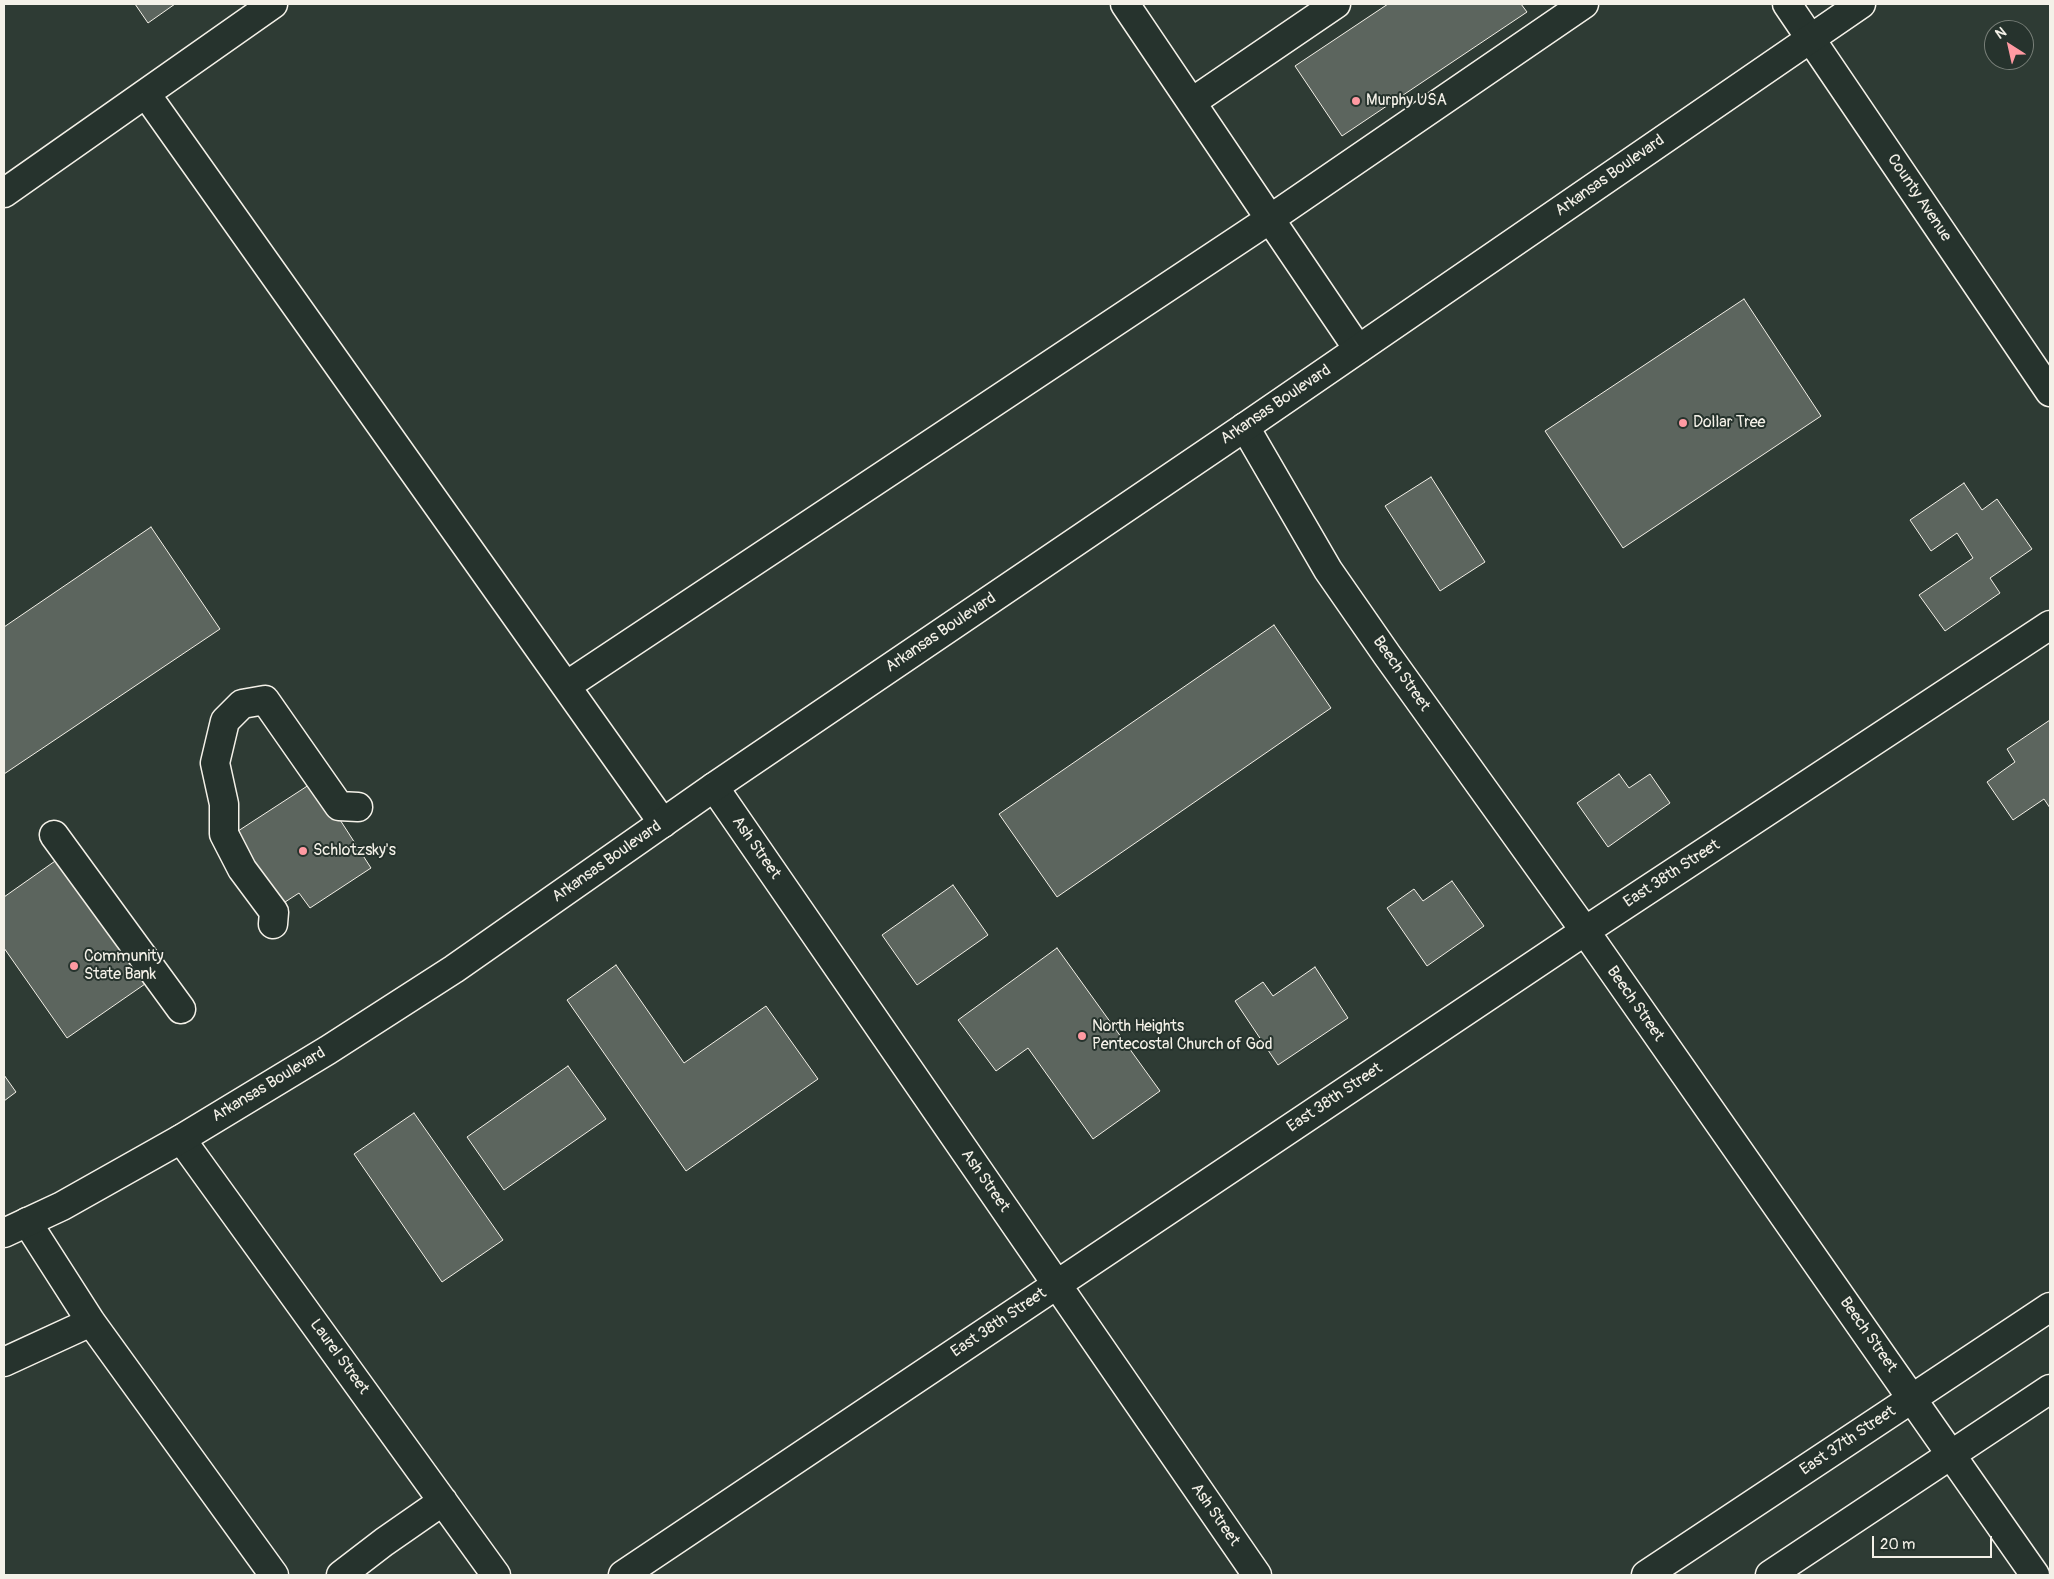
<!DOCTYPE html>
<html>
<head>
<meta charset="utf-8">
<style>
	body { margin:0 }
	#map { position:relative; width:2054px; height:1579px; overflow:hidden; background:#2e3b34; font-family:Pangolin,sans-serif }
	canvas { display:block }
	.frame { position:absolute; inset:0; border:5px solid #f4f1e8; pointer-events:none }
	.north { position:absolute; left:1984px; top:20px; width:50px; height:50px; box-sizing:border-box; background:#26332d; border:1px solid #787f78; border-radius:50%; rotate:325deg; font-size:14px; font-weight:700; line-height:20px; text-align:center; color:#f4f1e8 }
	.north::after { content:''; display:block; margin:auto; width:18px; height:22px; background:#ff9aa2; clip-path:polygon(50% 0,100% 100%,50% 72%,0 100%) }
	.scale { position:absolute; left:1872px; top:1536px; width:120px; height:22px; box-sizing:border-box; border:2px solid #f4f1e8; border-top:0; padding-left:6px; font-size:15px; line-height:18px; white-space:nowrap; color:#f4f1e8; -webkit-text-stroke:4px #26332d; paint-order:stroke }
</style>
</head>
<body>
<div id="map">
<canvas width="2054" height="1579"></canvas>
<div class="frame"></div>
<div class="north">N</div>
<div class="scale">20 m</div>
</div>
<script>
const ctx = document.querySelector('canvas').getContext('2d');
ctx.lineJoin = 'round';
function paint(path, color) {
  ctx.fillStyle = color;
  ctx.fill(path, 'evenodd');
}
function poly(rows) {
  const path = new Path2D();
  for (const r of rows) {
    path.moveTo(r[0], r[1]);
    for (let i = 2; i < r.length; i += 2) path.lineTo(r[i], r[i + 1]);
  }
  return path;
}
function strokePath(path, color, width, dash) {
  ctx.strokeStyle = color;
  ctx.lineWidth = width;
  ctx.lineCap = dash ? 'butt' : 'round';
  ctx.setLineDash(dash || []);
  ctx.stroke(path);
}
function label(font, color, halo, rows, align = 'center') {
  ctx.font = font + ' Pangolin,sans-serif';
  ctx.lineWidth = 4;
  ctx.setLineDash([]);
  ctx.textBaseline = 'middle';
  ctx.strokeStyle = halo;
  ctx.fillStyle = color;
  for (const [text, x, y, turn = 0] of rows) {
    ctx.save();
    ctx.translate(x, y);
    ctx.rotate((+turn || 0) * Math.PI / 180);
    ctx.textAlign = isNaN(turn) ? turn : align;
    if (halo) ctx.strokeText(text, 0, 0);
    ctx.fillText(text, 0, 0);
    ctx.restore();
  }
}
const building = poly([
	[135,4,175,4,148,23,135,4],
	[1388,4,1521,4,1527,12,1342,136,1295,66,1388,4],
	[1744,299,1821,416,1623,548,1545,431,1744,299],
	[1431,477,1485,562,1440,591,1385,506,1431,477],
	[1964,483,1982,510,1997,499,2032,549,1990,578,2000,593,1945,631,1919,595,1973,558,1957,533,1931,551,1910,520,1964,483],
	[151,527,220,629,4,774,4,627,151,527],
	[1274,625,1331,708,1057,897,999,814,1274,625],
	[2050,720,2050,808,2044,799,2013,820,1987,782,2015,762,2007,749,2050,720],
	[1619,774,1629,788,1650,774,1670,803,1608,847,1577,803,1619,774],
	[315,781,371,868,310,908,299,893,282,904,235,833,315,781],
	[58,859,145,984,67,1038,4,948,4,897,58,859],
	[1452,881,1484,926,1427,966,1387,908,1414,889,1423,901,1452,881],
	[953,885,988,935,917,985,882,935,953,885],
	[1057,948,1160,1091,1093,1139,1028,1048,996,1071,958,1020,1057,948],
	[616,965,684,1063,766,1006,818,1079,686,1171,567,1000,616,965],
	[1315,967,1348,1018,1278,1065,1235,1001,1263,982,1273,996,1315,967],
	[568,1066,606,1119,504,1190,467,1137,568,1066],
	[4,1075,16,1092,4,1101,4,1075],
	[414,1113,503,1240,442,1282,354,1154,414,1113]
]);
paint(building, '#5c655e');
strokePath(building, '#f4f1e8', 1);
const minor = poly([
	[1787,4,2050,392],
	[146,94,663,823],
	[1192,102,1336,4],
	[4,193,273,4],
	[1358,349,1270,219,1584,4],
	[1245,427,1328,570,1387,655,1585,931,2035,1575],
	[566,686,1270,219,1125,4],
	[714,787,1257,1575],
	[54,835,181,1009],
	[273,924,274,912,242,869,224,834,224,804,215,763,225,721,242,704,265,700,339,806,358,807],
	[181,1139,496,1575],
	[27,1222,91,1322,274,1575],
	[4,1362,91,1322],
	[341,1575,384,1542,443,1501],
	[623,1575,1585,931,2050,625],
	[1646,1575,2050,1307],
	[1770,1575,2050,1389]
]);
const major = poly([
	[4,1233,62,1206,181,1139,328,1050,454,969,714,787,1245,427,1861,4]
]);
strokePath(minor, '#f4f1e8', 31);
strokePath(major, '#f4f1e8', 31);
strokePath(minor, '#26332d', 28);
strokePath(major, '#26332d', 28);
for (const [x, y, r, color] of [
	[1356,101,5,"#ff9aa2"],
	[1683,423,5,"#ff9aa2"],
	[303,851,5,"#ff9aa2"],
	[74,966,5,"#ff9aa2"],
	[1082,1036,5,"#ff9aa2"]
]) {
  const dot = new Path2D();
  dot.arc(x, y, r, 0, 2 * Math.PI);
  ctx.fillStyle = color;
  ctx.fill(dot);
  strokePath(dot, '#26332d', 2);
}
label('16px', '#f4f1e8', '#26332d', [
	["Murphy USA",1366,101],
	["Dollar Tree",1693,423],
	["Schlotzsky's",313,851],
	["Community",84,957],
	["State Bank",84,975],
	["North Heights",1092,1027],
	["Pentecostal Church of God",1092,1045]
], 'left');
label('16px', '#f4f1e8', '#26332d', [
	["Arkansas Boulevard",1610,176,-35],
	["County Avenue",1919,198,56],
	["Arkansas Boulevard",1276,405,-34],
	["Arkansas Boulevard",941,633,-34],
	["Beech Street",1401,674,55],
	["Ash Street",756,848,55],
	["Arkansas Boulevard",607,862,-35],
	["East 38th Street",1672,874,-33],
	["Beech Street",1635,1004,55],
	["Arkansas Boulevard",269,1085,-31],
	["East 38th Street",1335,1098,-34],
	["Ash Street",985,1181,55],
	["East 38th Street",999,1323,-34],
	["Beech Street",1868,1335,55],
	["Laurel Street",339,1357,54],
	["East 37th Street",1848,1441,-34],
	["Ash Street",1215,1515,55]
]);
</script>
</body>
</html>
